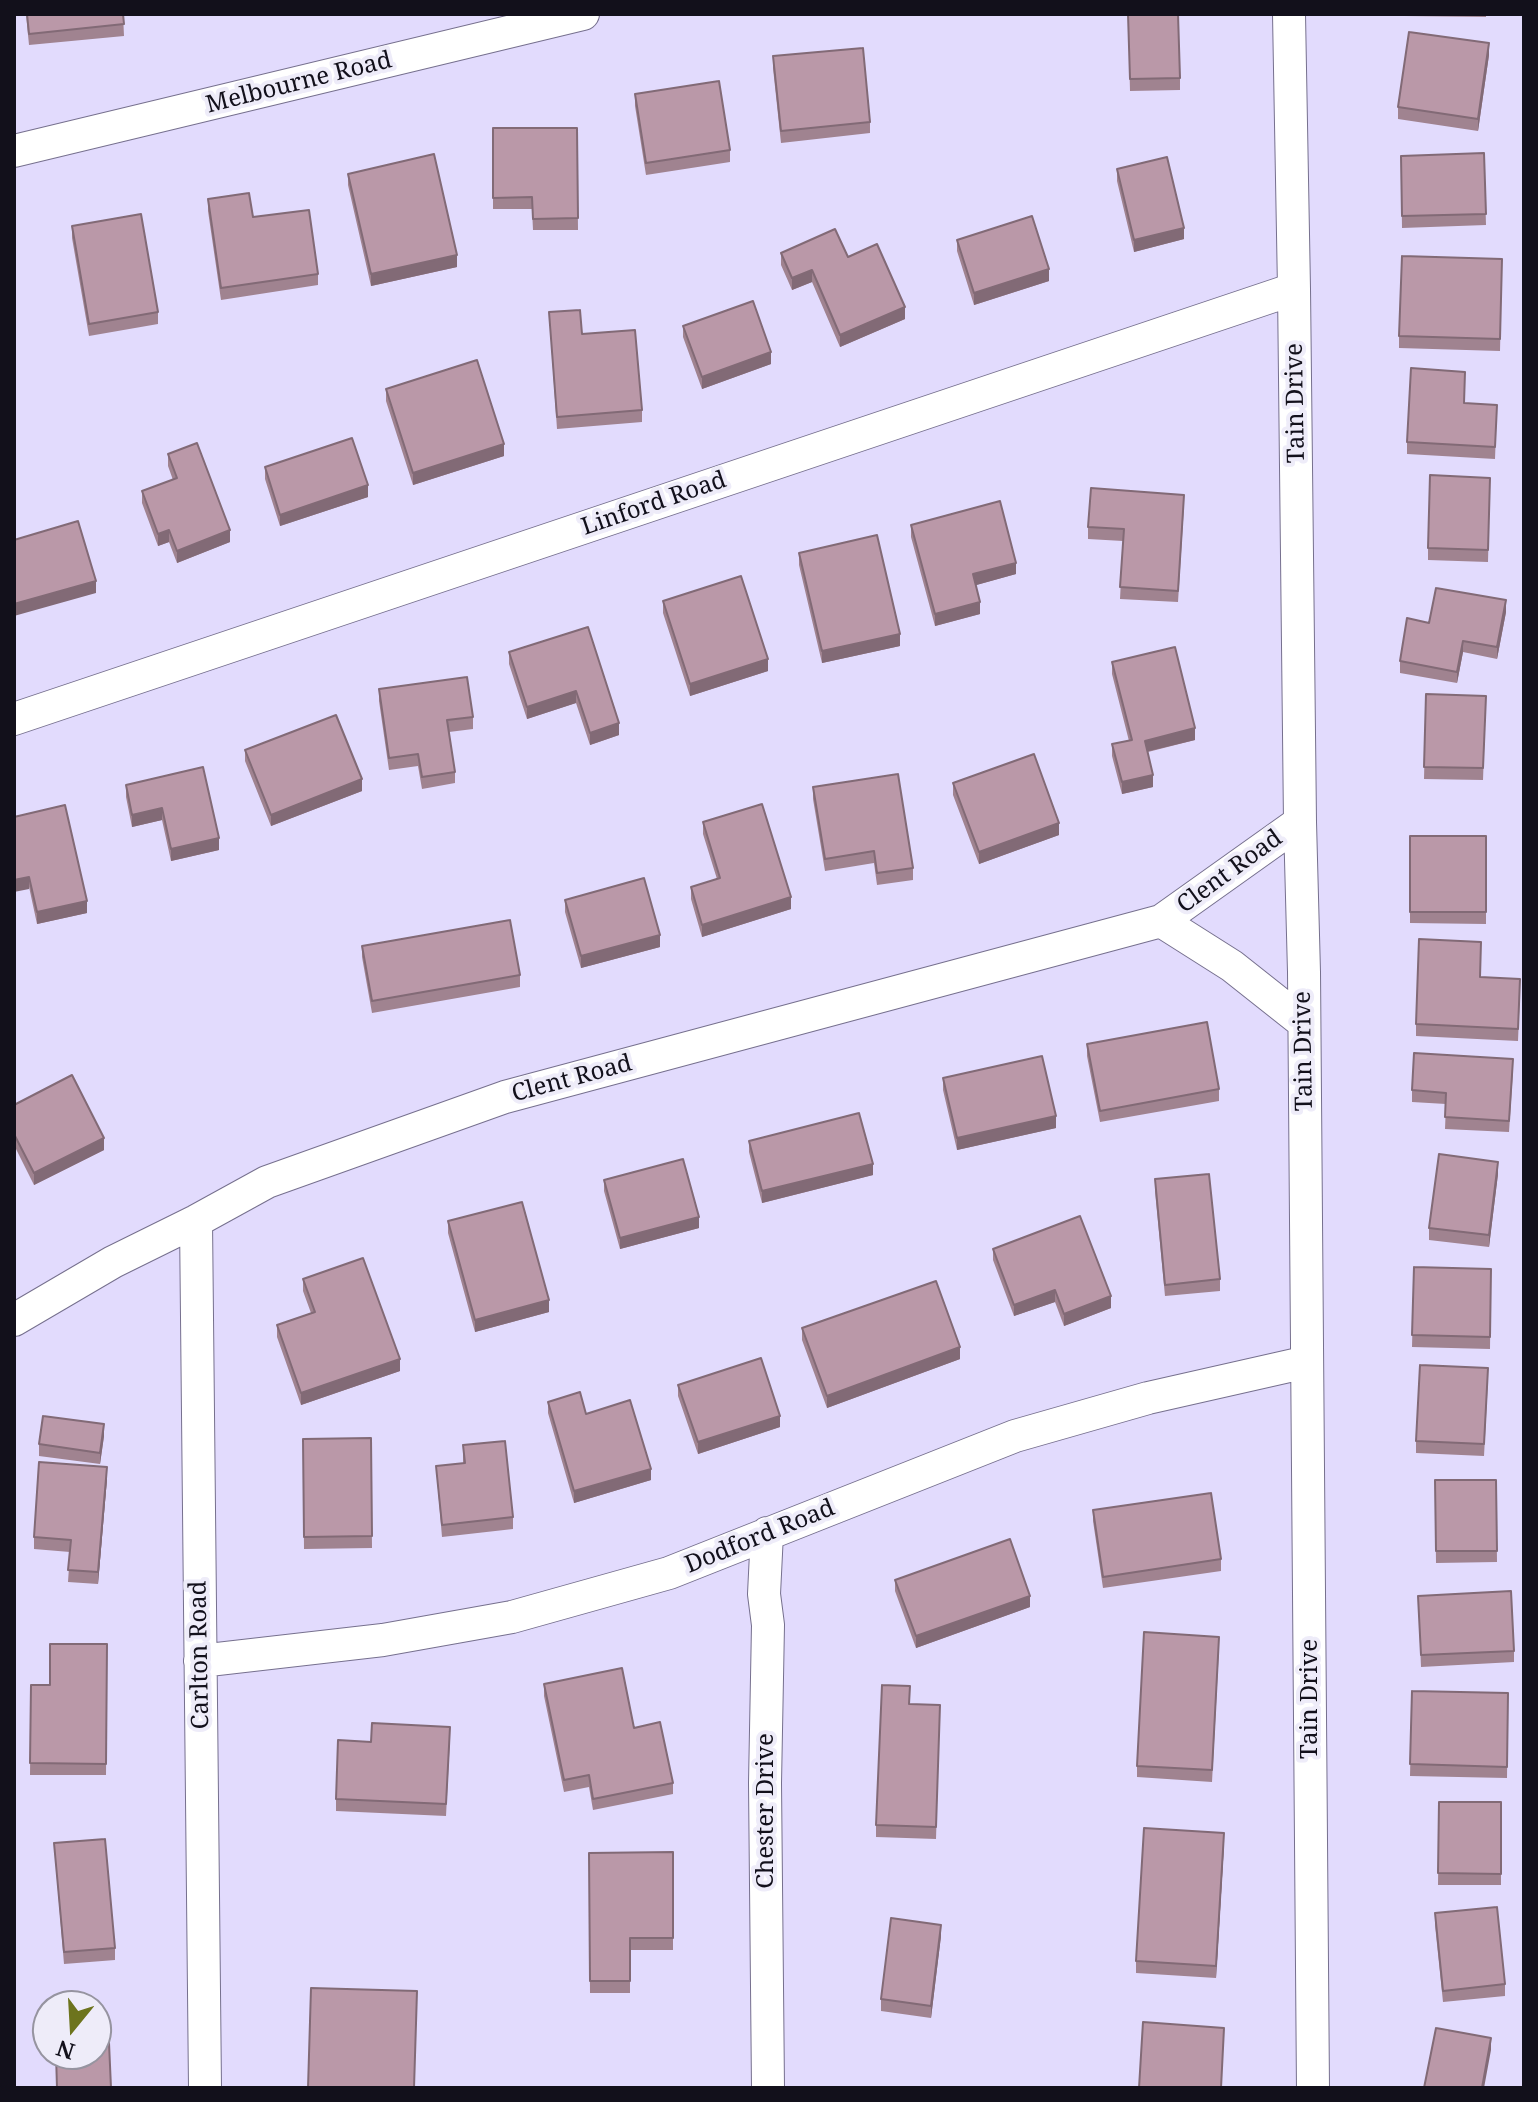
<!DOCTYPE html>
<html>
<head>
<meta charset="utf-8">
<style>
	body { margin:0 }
	#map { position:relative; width:1538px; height:2102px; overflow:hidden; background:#e2dbfd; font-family:"Noto Serif",serif }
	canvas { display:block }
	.frame { position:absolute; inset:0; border:16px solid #12101b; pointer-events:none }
	.north { position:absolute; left:32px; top:1990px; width:80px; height:80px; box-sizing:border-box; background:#eeecf9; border:2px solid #9694a0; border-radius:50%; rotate:198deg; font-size:22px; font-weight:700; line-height:32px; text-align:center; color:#12101b }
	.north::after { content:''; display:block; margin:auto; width:28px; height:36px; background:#6d741d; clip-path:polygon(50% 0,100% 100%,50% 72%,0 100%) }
</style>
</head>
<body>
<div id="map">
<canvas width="1538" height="2102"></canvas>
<div class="frame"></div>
<div class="north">N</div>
</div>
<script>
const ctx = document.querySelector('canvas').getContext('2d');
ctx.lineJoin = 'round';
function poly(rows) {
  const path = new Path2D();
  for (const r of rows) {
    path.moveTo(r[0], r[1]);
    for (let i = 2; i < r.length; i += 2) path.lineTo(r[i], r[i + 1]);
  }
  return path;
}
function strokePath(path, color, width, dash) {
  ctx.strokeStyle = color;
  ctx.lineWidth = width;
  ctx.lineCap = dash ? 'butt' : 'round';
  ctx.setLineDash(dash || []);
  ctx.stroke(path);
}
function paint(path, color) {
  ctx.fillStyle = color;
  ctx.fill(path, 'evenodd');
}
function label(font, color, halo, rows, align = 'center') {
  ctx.font = font + ' "Noto Serif",serif';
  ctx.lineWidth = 8;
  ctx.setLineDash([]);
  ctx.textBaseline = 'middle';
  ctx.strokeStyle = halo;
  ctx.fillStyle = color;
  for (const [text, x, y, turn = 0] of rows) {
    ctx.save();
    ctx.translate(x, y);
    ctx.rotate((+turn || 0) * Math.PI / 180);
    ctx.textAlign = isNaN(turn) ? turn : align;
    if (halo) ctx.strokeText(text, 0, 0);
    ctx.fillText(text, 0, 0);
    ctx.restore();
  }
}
const street = poly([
	[1289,14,1294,289,1300,822,1304,972,1313,2088],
	[14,151,583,14],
	[14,719,1294,289],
	[1161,921,1232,966,1304,1023],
	[196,1221,205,2088],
	[14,1320,113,1262,196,1221,267,1182,505,1097,1161,921,1300,822],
	[767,1533,764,1594,768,1625,765,1783,768,2088],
	[200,1661,383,1640,512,1617,669,1573,1015,1436,1148,1398,1307,1362]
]);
strokePath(street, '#76708e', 34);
strokePath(street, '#fff', 32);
paint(poly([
	[26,14,123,14,124,36,29,45],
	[1128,14,1180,78,1180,90,1130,91],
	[1404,14,1486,14,1486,17,1404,16],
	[1489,55,1478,131,1398,119,1398,107],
	[773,56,870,122,870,133,781,143,773,68],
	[635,94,730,150,730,162,646,175,635,106],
	[493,128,577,128,578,230,533,230,532,209,493,209],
	[1484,153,1486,225,1402,228,1401,156],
	[1117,169,1184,239,1134,252,1117,181],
	[348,174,457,267,371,286,348,185],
	[208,199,253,217,318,274,318,285,221,300,208,211],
	[72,226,158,312,158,324,89,336,72,238],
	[957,240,1049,281,974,305,957,251],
	[781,253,905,319,840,347,812,282,792,290,781,265],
	[1502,259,1500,351,1399,348,1399,336],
	[549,312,582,334,642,410,642,422,557,429],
	[683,326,771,364,702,389,683,337],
	[386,389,504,456,413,485,386,401],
	[1464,403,1497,405,1495,459,1407,454,1407,442],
	[168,454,230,542,177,563,169,542,158,546,142,503,142,491,173,480,168,466],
	[265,467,368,497,280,526,265,479],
	[1490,478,1488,562,1428,560,1428,548],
	[1184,506,1178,602,1120,599,1123,541,1088,539,1088,527],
	[911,525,1016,574,976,585,980,614,935,626,911,537],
	[799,553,900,646,822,663,799,565],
	[663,601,768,671,690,696,663,613],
	[1506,612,1497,659,1463,652,1457,683,1400,673,1400,661,1429,623],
	[588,627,619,735,590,745,576,703,527,719,509,664,509,652],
	[1112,662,1195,740,1148,752,1153,787,1122,794,1112,756,1112,744,1129,741,1112,674],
	[379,689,473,717,473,729,449,732,455,772,455,783,422,789,418,766,389,770,379,701],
	[1426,694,1486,696,1483,780,1424,779],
	[245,750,362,791,271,826,245,761],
	[953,783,1059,835,979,864,953,795],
	[126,785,219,850,171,861,162,820,132,827,126,797],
	[813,787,913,868,913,880,877,885,874,863,825,871,813,799],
	[14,817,87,913,37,924],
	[703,822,791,909,702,937,691,899,691,887,717,879,703,834],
	[1410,836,1486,836,1486,924,1410,923],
	[565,900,660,947,581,968,565,912],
	[362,946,520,975,520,987,372,1013,362,957],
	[1480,977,1520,991,1518,1041,1416,1036,1416,1024],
	[1087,1044,1219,1089,1219,1101,1100,1122,1087,1056],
	[1513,1071,1509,1132,1445,1129,1446,1104,1412,1102,1412,1090],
	[943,1078,1056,1128,957,1150,943,1090],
	[14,1105,104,1150,34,1185,14,1145],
	[749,1141,873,1175,762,1203,749,1152],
	[1498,1174,1489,1247,1429,1240,1429,1228],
	[1155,1179,1220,1279,1220,1291,1165,1296,1155,1191],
	[604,1180,699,1228,620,1249,604,1191],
	[448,1221,549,1312,475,1332,448,1233],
	[993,1249,1111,1308,1064,1326,1055,1302,1014,1316,993,1260],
	[1414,1267,1491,1269,1490,1349,1412,1347],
	[303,1279,400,1371,301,1405,277,1337,277,1325,311,1313,303,1291],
	[802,1328,960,1359,827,1408,802,1340],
	[1488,1380,1484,1456,1416,1453,1416,1441],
	[678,1385,780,1427,698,1454,678,1396],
	[548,1402,586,1414,651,1480,574,1503,548,1413],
	[104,1436,100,1464,39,1456,39,1444],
	[371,1438,372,1548,304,1549,303,1439],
	[463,1445,513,1517,513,1529,442,1537,436,1466,463,1463],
	[107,1479,98,1584,68,1582,70,1552,34,1549,34,1537],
	[1435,1480,1496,1480,1497,1562,1436,1563],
	[1093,1510,1221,1559,1221,1571,1103,1588,1093,1521],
	[895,1580,1030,1607,916,1648,895,1591],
	[1418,1596,1514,1651,1514,1662,1421,1667],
	[107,1644,106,1775,30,1775,31,1685,50,1685],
	[1219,1649,1212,1782,1137,1777,1137,1766],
	[544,1684,634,1728,673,1783,673,1794,593,1810,589,1787,564,1792,544,1696],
	[1412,1691,1508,1693,1507,1778,1410,1776],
	[940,1705,936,1839,876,1837,876,1825],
	[450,1738,446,1816,336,1811,336,1799,371,1742],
	[1439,1802,1501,1802,1501,1885,1438,1885],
	[54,1843,115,1948,115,1960,64,1964],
	[1224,1845,1216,1978,1136,1973,1136,1961],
	[673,1852,673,1950,630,1950,630,1993,590,1993,589,1853],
	[1435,1913,1505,1984,1505,1996,1443,2002,1435,1925],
	[941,1936,931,2018,881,2011,881,1999]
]), '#a08390');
paint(poly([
	[1489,43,1489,55,1478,131,1478,119],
	[1184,228,1184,239,1134,252,1134,240],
	[457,255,457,267,371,286,371,274],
	[1049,269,1049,281,974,305,974,293],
	[812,270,812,282,792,290,792,278],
	[905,307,905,319,840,347,840,335],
	[771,352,771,364,702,389,702,377],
	[504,444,504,456,413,485,413,473],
	[368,485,368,497,280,526,280,515],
	[169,530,169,542,158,546,158,534],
	[230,530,230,542,177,563,177,551],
	[1016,563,1016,574,973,586,973,574],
	[96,581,96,593,14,616,14,604],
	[1506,600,1506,612,1497,659,1497,647],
	[980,602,980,614,935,626,935,614],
	[900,634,900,646,822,663,822,651],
	[1463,641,1463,652,1457,683,1457,672],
	[768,659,768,671,690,696,690,684],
	[576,691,576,703,527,719,527,707],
	[619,723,619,735,590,745,590,733],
	[1195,728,1195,740,1145,752,1145,741],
	[1153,775,1153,787,1122,794,1122,782],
	[362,779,362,791,271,826,271,815],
	[162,808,162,820,132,827,132,815],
	[1059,823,1059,835,979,864,979,852],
	[219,838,219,850,171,861,171,849],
	[29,877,29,889,14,892,14,880],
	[791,897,791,909,702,937,702,925],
	[87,901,87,913,37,924,37,912],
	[660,935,660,947,581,968,581,956],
	[1056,1116,1056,1128,957,1150,957,1138],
	[104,1138,104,1150,34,1185,34,1173],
	[1498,1162,1498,1174,1489,1247,1489,1235],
	[873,1164,873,1175,762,1203,762,1191],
	[699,1217,699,1228,620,1249,620,1238],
	[1055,1290,1055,1302,1014,1316,1014,1305],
	[1111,1296,1111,1308,1064,1326,1064,1314],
	[549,1300,549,1312,475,1332,475,1320],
	[960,1347,960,1359,827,1408,827,1396],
	[400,1359,400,1371,301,1405,301,1393],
	[780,1416,780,1427,698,1454,698,1442],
	[104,1424,104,1436,100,1464,100,1453],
	[107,1467,107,1479,98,1584,98,1572],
	[651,1469,651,1480,574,1503,574,1491],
	[1030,1596,1030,1607,916,1648,916,1636],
	[1224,1833,1224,1845,1216,1978,1216,1966],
	[941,1925,941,1936,931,2018,931,2006],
	[1491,2038,1491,2050,1484,2088,1482,2088]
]), '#826a76');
const building = poly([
	[27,14,123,14,124,24,29,34,27,14],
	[1128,14,1178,14,1180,78,1130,79,1128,14],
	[1409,32,1489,43,1478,119,1398,107,1409,32],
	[863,48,870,122,781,131,773,56,863,48],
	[719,81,730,150,646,163,635,94,719,81],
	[493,128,577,128,578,218,533,219,532,197,493,198,493,128],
	[1484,153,1486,214,1402,216,1401,156,1484,153],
	[434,154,457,255,371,274,348,174,434,154],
	[1167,157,1184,228,1134,240,1117,169,1167,157],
	[249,193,253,217,309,210,318,274,221,288,208,199,249,193],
	[141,214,158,312,89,324,72,226,141,214],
	[1032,216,1049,269,974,293,957,240,1032,216],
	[835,229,848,257,877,244,905,307,840,335,812,270,792,278,781,253,835,229],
	[1402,256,1502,259,1500,339,1399,336,1402,256],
	[753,301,771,352,702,377,683,326,753,301],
	[580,310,582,334,635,330,642,410,557,417,549,312,580,310],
	[477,360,504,444,413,473,386,389,477,360],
	[1411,368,1465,372,1464,403,1497,405,1495,447,1407,442,1411,368],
	[352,438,368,485,280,515,265,467,352,438],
	[197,443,230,530,177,551,169,530,158,534,142,491,177,478,168,454,197,443],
	[1430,475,1490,478,1488,550,1428,548,1430,475],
	[1091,488,1184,495,1178,591,1120,587,1124,529,1088,527,1091,488],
	[1000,501,1016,563,973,574,980,602,935,614,911,525,1000,501],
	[78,521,96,581,14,604,14,540,78,521],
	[877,535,900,634,822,651,799,553,877,535],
	[741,576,768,659,690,684,663,601,741,576],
	[1436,588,1506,600,1497,647,1463,641,1457,672,1400,661,1407,618,1429,623,1436,588],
	[588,627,619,723,590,733,576,691,527,707,509,652,588,627],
	[1175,647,1195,728,1145,741,1153,775,1122,782,1112,744,1132,740,1112,662,1175,647],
	[467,677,473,717,447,720,455,772,422,777,418,754,389,758,379,689,467,677],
	[1426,694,1486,696,1483,768,1424,767,1426,694],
	[336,715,362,779,271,815,245,750,336,715],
	[1034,754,1059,823,979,852,953,783,1034,754],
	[203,767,219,838,171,849,162,808,132,815,126,785,203,767],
	[898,774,913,868,877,873,874,851,825,859,813,787,898,774],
	[762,804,791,897,702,925,691,887,720,878,703,822,762,804],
	[65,805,87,901,37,912,29,877,14,880,14,817,65,805],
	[1410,836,1486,836,1486,912,1410,912,1410,836],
	[644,878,660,935,581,956,565,900,644,878],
	[510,920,520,975,372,1001,362,946,510,920],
	[1419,939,1481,942,1480,977,1520,979,1518,1029,1416,1024,1419,939],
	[1207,1022,1219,1089,1100,1111,1087,1044,1207,1022],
	[1414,1053,1513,1059,1509,1121,1445,1117,1446,1093,1412,1090,1414,1053],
	[1042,1056,1056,1116,957,1138,943,1078,1042,1056],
	[72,1075,104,1138,34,1173,14,1134,14,1105,72,1075],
	[859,1113,873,1164,762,1191,749,1141,859,1113],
	[1439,1154,1498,1162,1489,1235,1429,1228,1439,1154],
	[683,1159,699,1217,620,1238,604,1180,683,1159],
	[1209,1174,1220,1279,1165,1285,1155,1179,1209,1174],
	[522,1202,549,1300,475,1320,448,1221,522,1202],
	[1080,1216,1111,1296,1064,1314,1055,1290,1014,1305,993,1249,1080,1216],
	[363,1258,400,1359,301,1393,277,1325,315,1312,303,1279,363,1258],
	[1414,1267,1491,1269,1490,1337,1412,1335,1414,1267],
	[936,1281,960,1347,827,1396,802,1328,936,1281],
	[761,1358,780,1416,698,1442,678,1385,761,1358],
	[1420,1365,1488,1368,1484,1444,1416,1441,1420,1365],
	[580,1392,586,1414,630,1400,651,1469,574,1491,548,1402,580,1392],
	[43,1416,104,1424,100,1453,39,1444,43,1416],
	[371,1438,372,1536,304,1537,303,1439,371,1438],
	[505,1441,513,1517,442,1525,436,1466,465,1463,463,1445,505,1441],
	[39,1462,107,1467,98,1572,68,1570,71,1540,34,1537,39,1462],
	[1435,1480,1496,1480,1497,1551,1436,1551,1435,1480],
	[1211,1493,1221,1559,1103,1577,1093,1510,1211,1493],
	[1010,1539,1030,1596,916,1636,895,1580,1010,1539],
	[1511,1591,1514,1651,1421,1655,1418,1596,1511,1591],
	[1144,1632,1219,1637,1212,1770,1137,1766,1144,1632],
	[50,1644,107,1644,106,1764,30,1763,31,1685,50,1685,50,1644],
	[622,1668,634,1728,660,1722,673,1783,593,1799,589,1775,564,1780,544,1684,622,1668],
	[882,1685,910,1686,909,1704,940,1705,936,1827,876,1825,882,1685],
	[1412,1691,1508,1693,1507,1767,1410,1764,1412,1691],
	[372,1723,450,1727,446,1804,336,1799,338,1740,371,1742,372,1723],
	[1439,1802,1501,1802,1501,1874,1438,1873,1439,1802],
	[1144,1828,1224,1833,1216,1966,1136,1961,1144,1828],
	[105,1839,115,1948,64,1952,54,1843,105,1839],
	[673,1852,673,1938,630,1938,630,1981,590,1981,589,1853,673,1852],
	[1497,1907,1505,1984,1443,1991,1435,1913,1497,1907],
	[891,1918,941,1925,931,2006,881,1999,891,1918],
	[311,1988,417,1991,414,2088,308,2088,311,1988],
	[108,2020,111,2088,57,2088,56,2054,96,2054,96,2021,108,2020],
	[1143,2022,1224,2028,1221,2088,1139,2088,1143,2022],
	[1436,2028,1491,2038,1482,2088,1424,2088,1436,2028]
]);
paint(building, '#ba98a8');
strokePath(building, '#826a76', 2);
label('24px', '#12101b', '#eeecf9', [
	["Melbourne Road",299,83,-14],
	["Tain Drive",1296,403,-91],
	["Linford Road",654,504,-19],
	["Clent Road",1230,872,-36],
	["Tain Drive",1304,1051,-91],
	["Clent Road",572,1079,-15],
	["Dodford Road",760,1537,-22],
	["Carlton Road",200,1655,-91],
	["Tain Drive",1310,1699,-90],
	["Chester Drive",766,1811,-90]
]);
</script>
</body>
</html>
